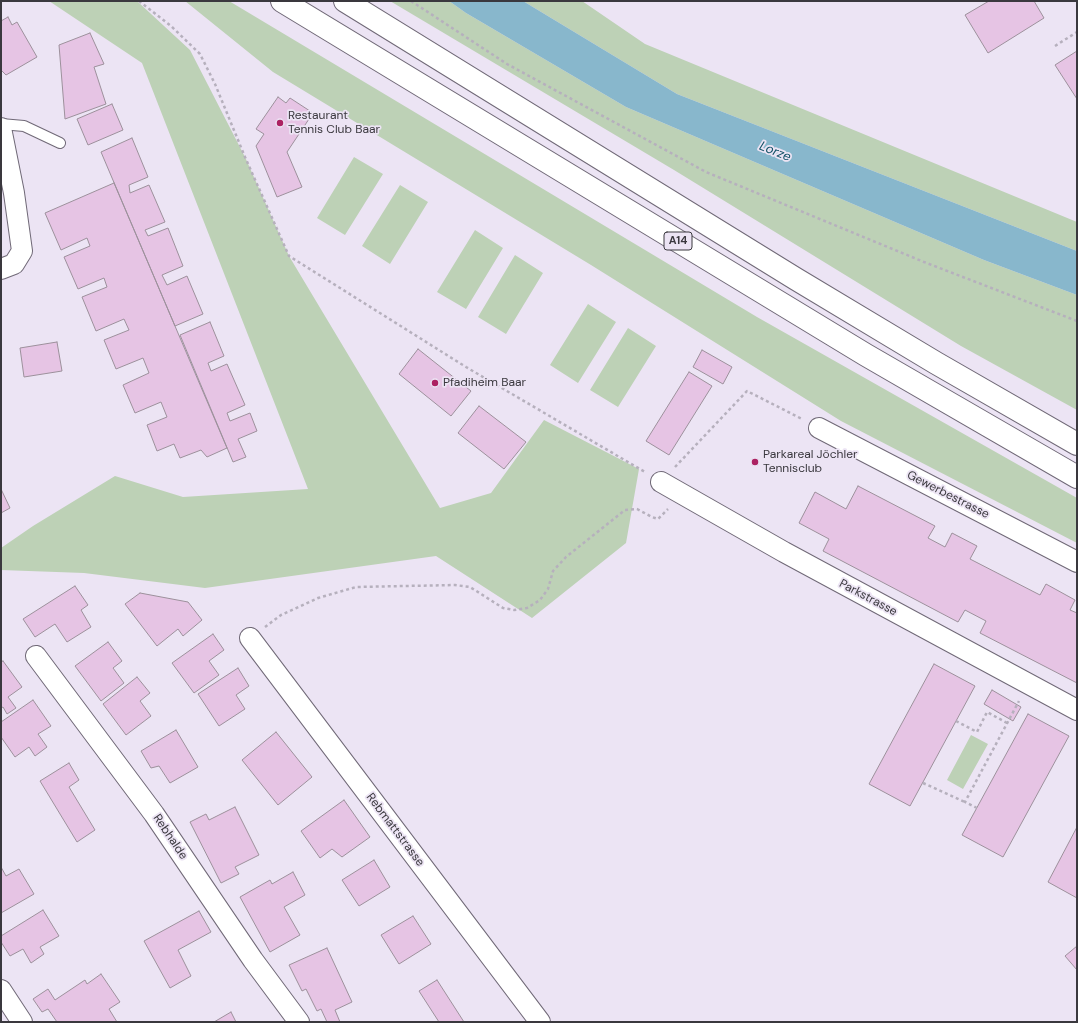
<!DOCTYPE html>
<html>
<head>
<meta charset="utf-8">
<style>
	body { margin:0 }
	#map { position:relative; width:1078px; height:1023px; overflow:hidden; background:#ece4f4; font-family:"DM Sans",sans-serif }
	canvas { display:block }
	.frame { position:absolute; inset:0; border:2px solid #3a383e; pointer-events:none }
</style>
</head>
<body>
<div id="map">
<canvas width="1078" height="1023"></canvas>
<div class="frame"></div>
</div>
<script>
const ctx = document.querySelector('canvas').getContext('2d');
ctx.lineJoin = 'round';
function paint(path, color) {
  ctx.fillStyle = color;
  ctx.fill(path, 'evenodd');
}
function poly(rows) {
  const path = new Path2D();
  for (const r of rows) {
    path.moveTo(r[0], r[1]);
    for (let i = 2; i < r.length; i += 2) path.lineTo(r[i], r[i + 1]);
  }
  return path;
}
function strokePath(path, color, width, dash) {
  ctx.strokeStyle = color;
  ctx.lineWidth = width;
  ctx.lineCap = dash ? 'butt' : 'round';
  ctx.setLineDash(dash || []);
  ctx.stroke(path);
}
function label(font, color, halo, rows, align = 'center') {
  ctx.font = font + ' "DM Sans",sans-serif';
  ctx.lineWidth = 3.5;
  ctx.setLineDash([]);
  ctx.textBaseline = 'middle';
  ctx.strokeStyle = halo;
  ctx.fillStyle = color;
  for (const [text, x, y, turn = 0] of rows) {
    ctx.save();
    ctx.translate(x, y);
    ctx.rotate((+turn || 0) * Math.PI / 180);
    ctx.textAlign = isNaN(turn) ? turn : align;
    if (halo) ctx.strokeText(text, 0, 0);
    ctx.fillText(text, 0, 0);
    ctx.restore();
  }
}
paint(poly([
	[49,1,137,1,190,50,245,157,289,256,440,508,491,493,544,420,639,469,626,543,532,618,436,556,205,588,84,573,1,570,1,548,33,526,115,476,183,497,308,489,142,63],
	[185,1,229,1,757,317,1077,498,1077,543,841,421,591,265,273,72],
	[390,1,449,1,466,13,626,107,984,260,1077,295,1077,410,961,346,674,170],
	[523,1,582,1,645,44,1077,222,1077,251,677,94],
	[354,157,383,174,345,235,317,218],
	[400,185,428,202,390,264,362,246],
	[475,230,503,248,466,309,437,292],
	[515,255,543,273,506,334,478,317],
	[588,304,616,322,578,383,550,365],
	[628,328,656,346,618,407,590,390],
	[971,735,988,744,963,789,947,780]
]), '#bdd1b6');
paint(poly([
	[449,1,523,1,677,94,1077,251,1077,295,984,260,626,107,466,13]
]), '#88b7cc');
const building = poly([
	[989,1,1034,1,1044,18,988,53,965,15,989,1],
	[8,17,12,25,17,22,37,57,6,75,1,70,1,21,8,17],
	[90,33,104,64,94,67,106,104,65,119,59,45,90,33],
	[1077,51,1077,99,1055,65,1077,51],
	[278,97,286,103,290,98,313,113,287,152,302,187,277,197,256,146,264,134,256,129,278,97],
	[112,104,123,130,88,145,77,119,112,104],
	[132,138,148,177,129,185,130,193,149,185,165,222,145,230,148,236,168,228,183,266,162,275,167,285,187,276,203,314,175,326,101,152,132,138],
	[114,183,227,448,207,457,201,450,180,458,174,444,157,451,147,425,167,417,161,402,135,413,123,385,149,373,143,358,116,369,104,340,129,330,124,319,96,331,82,297,107,287,104,278,78,289,64,257,90,246,87,238,61,250,45,213,114,183],
	[210,322,224,356,208,363,211,371,227,364,245,405,227,413,230,421,250,413,257,431,238,439,246,457,233,462,180,335,210,322],
	[57,342,62,371,24,377,20,348,57,342],
	[418,349,471,391,451,416,399,374,418,349],
	[702,350,732,367,723,384,693,367,702,350],
	[689,372,712,386,669,455,646,441,689,372],
	[479,406,526,442,504,469,458,433,479,406],
	[858,486,935,526,928,538,945,547,952,533,977,546,970,559,1040,595,1046,584,1075,600,1070,610,1077,613,1077,683,980,633,986,621,965,610,958,622,823,551,829,539,799,523,815,492,846,509,858,486],
	[1,489,10,508,1,513,1,489],
	[75,586,88,605,81,610,91,627,67,642,55,624,35,637,23,619,75,586],
	[140,593,188,602,202,620,183,636,178,629,157,646,125,604,140,593],
	[213,634,224,650,209,661,219,675,194,693,172,663,213,634],
	[108,642,122,661,113,668,124,683,101,701,75,666,108,642],
	[3,661,22,687,8,697,16,708,7,714,3,707,1,708,1,662,3,661],
	[934,664,975,686,910,806,869,784,934,664],
	[238,668,249,686,236,695,245,709,219,726,198,694,238,668],
	[137,677,150,693,140,701,151,716,126,735,103,704,137,677],
	[992,690,1021,707,1013,721,984,704,992,690],
	[33,700,51,726,38,734,47,747,35,756,29,747,15,757,1,737,1,722,33,700],
	[1028,714,1069,736,1003,857,962,835,1028,714],
	[176,730,198,767,170,783,159,766,151,768,141,751,176,730],
	[276,732,312,777,278,805,242,760,276,732],
	[69,763,79,780,69,787,95,830,77,842,40,781,69,763],
	[344,800,370,837,342,857,332,849,320,858,301,831,344,800],
	[235,807,259,855,235,867,239,874,221,883,190,822,206,814,209,820,235,807],
	[1077,827,1077,898,1048,882,1077,827],
	[374,860,390,887,359,906,342,880,374,860],
	[1,867,6,876,19,869,34,894,1,913,1,867],
	[293,872,305,895,284,907,300,935,270,952,240,897,270,880,272,884,293,872],
	[43,910,59,936,40,947,44,954,31,963,23,949,10,956,1,942,1,936,43,910],
	[199,911,211,932,178,950,191,976,170,988,144,941,199,911],
	[413,916,431,944,399,964,381,935,413,916],
	[1077,946,1077,970,1065,956,1077,946],
	[327,948,352,1002,335,1010,340,1022,327,1022,321,1009,317,1011,306,989,302,991,289,965,327,948],
	[101,974,120,1002,109,1009,117,1022,57,1022,48,1009,42,1012,33,999,48,989,55,1000,85,980,87,984,101,974],
	[437,980,464,1022,439,1022,419,991,437,980],
	[231,1012,236,1022,214,1022,231,1012]
]);
paint(building, '#e6c4e4');
strokePath(building, '#9c909b', 1);
const lane = poly([
	[1,124,24,126,60,143]
]);
const street = poly([
	[1,128,14,193,22,251,14,264,1,269],
	[819,428,1077,562],
	[661,482,784,552,1077,710],
	[250,638,540,1022],
	[36,656,154,814,253,960,299,1022],
	[1,990,22,1022]
]);
const highway = poly([
	[282,1,866,355,1077,477],
	[345,1,796,279,936,363,1077,444]
]);
strokePath(lane, '#706977', 12);
strokePath(street, '#706977', 22);
strokePath(highway, '#706977', 24);
strokePath(poly([
	[139,1,171,26,200,54,215,84,245,157,289,256,466,367,645,472],
	[411,1,507,64,706,172,924,262,1077,321],
	[1055,46,1077,32],
	[675,467,747,391,802,419],
	[265,627,281,615,318,598,356,587,455,585,470,587,503,608,514,610,527,608,540,600,548,589,553,571,566,557,625,510,637,509,652,517,658,519,668,509],
	[956,721,977,732,987,712,1007,723],
	[923,783,965,802],
	[977,808,965,802,1019,701]
]), '#b6b0bd', 2.5, [3, 3]);
strokePath(lane, '#fff', 10);
strokePath(street, '#fff', 20);
strokePath(highway, '#fff', 22);
for (const [x, y, r, color] of [
	[280,123,4,"#ac2162"],
	[435,383,4,"#ac2162"],
	[755,462,4,"#ac2162"]
]) {
  const dot = new Path2D();
  dot.arc(x, y, r, 0, 2 * Math.PI);
  ctx.fillStyle = color;
  ctx.fill(dot);
  strokePath(dot, '#ece4f4', 1.5);
}
for (const [x, y, w] of [
	[678,241,28]
]) {
  const box = new Path2D();
  box.roundRect(x - w / 2, y - 9, w, 18, 3);
  ctx.fillStyle = '#ece4f4';
  ctx.fill(box);
  strokePath(box, '#3a383e', 1);
}
label('bold 11px', '#3a383e', null, [
	["A14",678,241]
]);
label('12px', '#3a383e', '#ece4f4', [
	["Restaurant",288,116],
	["Tennis Club Baar",288,130],
	["Pfadiheim Baar",443,383],
	["Parkareal Jöchler",763,455],
	["Tennisclub",763,469]
], 'left');
label('12px', '#3a383e', '#ece4f4', [
	["Gewerbestrasse",948,495,27],
	["Parkstrasse",868,598,28],
	["Rebmattstrasse",395,830,53],
	["Rebhalde",170,837,56]
]);
label('italic 13px', '#115066', '#ece4f4', [
	["Lorze",775,152,22]
]);
</script>
</body>
</html>
